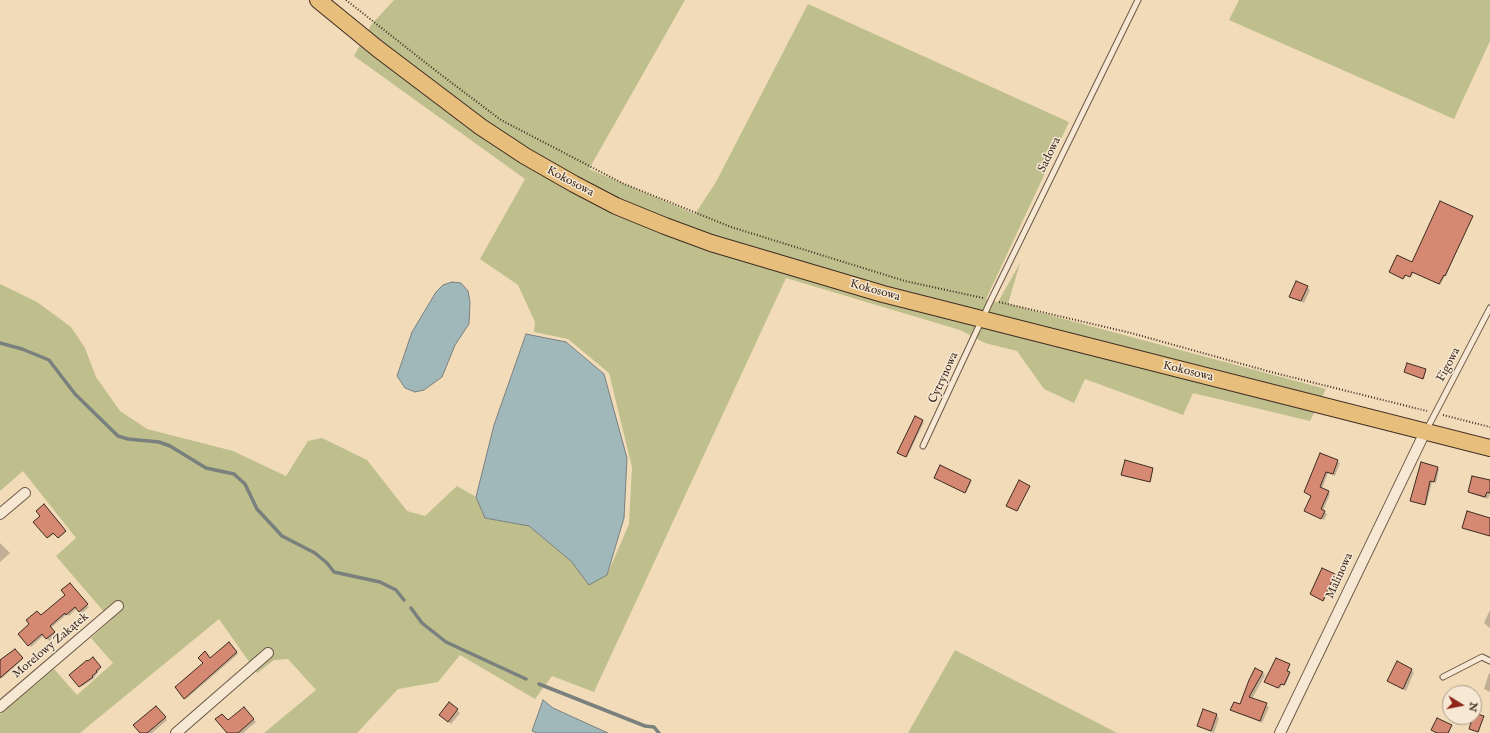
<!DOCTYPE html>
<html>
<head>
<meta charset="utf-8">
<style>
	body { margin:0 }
	#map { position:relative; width:1490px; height:733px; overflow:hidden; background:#f1dbb9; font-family:"IM FELL English",serif }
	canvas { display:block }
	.north { position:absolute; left:1442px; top:685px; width:40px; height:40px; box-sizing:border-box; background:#f6e8d2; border:1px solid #ac9d8c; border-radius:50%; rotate:100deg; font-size:11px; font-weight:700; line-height:16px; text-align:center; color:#3e2c23 }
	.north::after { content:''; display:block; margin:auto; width:14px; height:18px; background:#8f2418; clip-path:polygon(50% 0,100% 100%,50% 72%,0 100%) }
</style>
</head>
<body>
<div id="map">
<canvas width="1490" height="733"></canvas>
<div class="north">N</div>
</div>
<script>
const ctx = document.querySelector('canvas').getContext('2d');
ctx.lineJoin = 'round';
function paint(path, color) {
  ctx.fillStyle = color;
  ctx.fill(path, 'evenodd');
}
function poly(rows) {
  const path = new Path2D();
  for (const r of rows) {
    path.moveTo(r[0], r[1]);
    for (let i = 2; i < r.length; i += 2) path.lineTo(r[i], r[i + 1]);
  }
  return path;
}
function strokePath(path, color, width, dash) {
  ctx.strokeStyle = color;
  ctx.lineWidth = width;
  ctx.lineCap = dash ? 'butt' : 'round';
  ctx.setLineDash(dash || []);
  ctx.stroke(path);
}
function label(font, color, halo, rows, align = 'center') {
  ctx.font = font + ' "IM FELL English",serif';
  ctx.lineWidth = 3;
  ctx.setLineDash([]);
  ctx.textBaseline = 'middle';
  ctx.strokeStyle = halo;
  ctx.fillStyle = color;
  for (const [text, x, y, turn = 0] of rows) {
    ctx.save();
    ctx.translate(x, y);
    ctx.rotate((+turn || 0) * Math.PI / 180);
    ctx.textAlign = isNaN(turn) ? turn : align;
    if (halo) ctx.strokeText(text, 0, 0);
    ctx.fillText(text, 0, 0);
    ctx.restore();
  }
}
paint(poly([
	[394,0,685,0,589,169,695,214,716,182,808,4,1069,122,986,299,998,302,1020,263,1008,304,1326,389,1310,421,1193,393,1183,415,1085,379,1074,403,1044,389,1017,351,985,343,960,330,786,278,594,692,552,676,535,699,460,655,438,682,398,689,357,733,264,733,316,690,288,659,274,660,257,673,219,619,80,733,0,733,0,714,54,669,77,695,113,663,91,638,111,620,56,556,76,538,23,471,0,491,0,284,37,302,71,327,85,348,96,377,120,411,147,429,233,451,286,476,308,441,322,438,367,460,407,511,425,516,457,486,476,497,485,518,529,526,571,561,589,584,607,575,629,524,632,467,609,373,568,339,534,332,535,322,518,285,480,259,525,179,354,56,371,25],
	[1239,0,1490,0,1490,41,1454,119,1229,20],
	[955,650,1094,721,1117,733,908,733]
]), '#bebf8c');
const water = poly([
	[452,282,461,283,468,291,470,302,469,324,455,345,442,377,424,390,415,392,405,388,397,376,412,332,436,292,443,285,452,282],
	[526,334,566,342,604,374,627,458,624,518,607,575,589,585,571,561,529,526,485,518,476,497,494,425,526,334],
	[543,700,553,708,608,733,537,733,532,731,543,700]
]);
paint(water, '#a1b8bb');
strokePath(water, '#79807e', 1);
paint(poly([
	[1472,217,1446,276,1445,276,1440,285,1414,272,1411,277,1406,275,1404,279,1392,273,1413,263],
	[1307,287,1310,290,1304,303,1291,296],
	[1426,370,1424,379,1405,372],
	[915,418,924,422,907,457,900,454],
	[1321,455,1340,463,1335,476,1328,473,1322,489,1330,494,1323,511,1327,514,1324,520,1305,511,1312,497,1305,492],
	[1421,463,1439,469,1436,483,1432,482,1426,505,1411,500],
	[1153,468,1151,482,1122,475],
	[936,478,970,481,971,482,966,493],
	[1490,481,1490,494,1488,499,1472,494,1469,492],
	[1029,486,1018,511,1009,506],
	[44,506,66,532,59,538,55,533,49,538,35,522,41,516],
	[0,543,10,553,0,562],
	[1322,569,1336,576,1324,601,1311,594],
	[70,585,89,607,82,613,77,608,69,616,67,614,51,628,56,634,49,641,44,635,31,647,19,634,67,595],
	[1490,610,1490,628,1484,623],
	[229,644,238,654,186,699,176,688],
	[15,650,23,659,2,678,0,676,0,662],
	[93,659,101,668,93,679,81,687,70,675],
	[1397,663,1414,672,1406,691,1388,681],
	[1290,665,1287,672,1290,674,1285,686,1282,684,1280,689,1267,682],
	[1256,669,1265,675,1252,699,1269,707,1262,723,1232,709,1241,706],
	[1489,673,1490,674,1490,692,1484,689],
	[449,704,460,713,451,724,443,718],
	[158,710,167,720,152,733,141,733],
	[246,711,256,722,243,733,228,733,228,721],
	[1216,715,1219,718,1214,733,1198,726],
	[1483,717,1479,732,1471,729],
	[1451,726,1449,733,1437,733]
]), '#0003');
strokePath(poly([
	[0,343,22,349,49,360,75,394,118,436,128,439,159,442,170,446,206,468,234,474,245,484,257,509,282,536,315,553,327,563,334,572,380,582,396,590,404,600],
	[411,608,422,623,446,642,526,679],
	[539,684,645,726,654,727,659,733]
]), '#79807e', 3.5);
const building = poly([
	[1440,201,1473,216,1445,276,1444,275,1439,284,1412,272,1410,277,1405,275,1403,279,1389,272,1397,255,1412,262,1440,201],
	[1296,281,1308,286,1301,301,1289,297,1296,281],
	[1407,363,1426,369,1423,379,1404,372,1407,363],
	[915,416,923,420,906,457,897,453,915,416],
	[1320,453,1338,460,1333,474,1326,472,1320,487,1329,491,1321,509,1325,511,1321,519,1304,511,1311,496,1304,492,1320,453],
	[1125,460,1153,468,1150,482,1121,475,1125,460],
	[1421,462,1438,467,1434,482,1430,481,1425,505,1410,501,1421,462],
	[940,465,971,480,965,493,934,478,940,465],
	[1472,476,1490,480,1490,493,1487,492,1485,497,1468,492,1472,476],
	[1019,480,1030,486,1017,511,1006,506,1019,480],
	[44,504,66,531,58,538,53,533,47,538,33,522,40,516,36,511,44,504],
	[1467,511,1490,518,1490,536,1462,528,1467,511],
	[1322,568,1335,574,1323,601,1310,594,1322,568],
	[70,583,88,604,79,612,75,607,66,615,65,613,50,626,55,632,46,639,42,634,28,646,18,634,29,624,26,620,37,611,41,615,65,595,61,590,70,583],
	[229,642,237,652,184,699,175,687,203,663,198,658,205,651,210,658,229,642],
	[15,649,23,658,0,678,0,660,15,649],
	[93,657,101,667,96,671,97,672,92,676,93,677,79,687,69,675,87,660,88,661,93,657],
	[1276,658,1290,664,1287,671,1290,672,1284,685,1281,684,1278,688,1264,682,1276,658],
	[1397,661,1412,669,1403,689,1387,681,1397,661],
	[1255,668,1263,672,1249,697,1267,703,1260,721,1230,710,1234,702,1240,704,1249,680,1255,668],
	[449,702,458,709,448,722,439,715,449,702],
	[156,706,166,717,147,733,140,733,133,725,156,706],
	[244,707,254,719,238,733,227,733,215,719,222,714,228,720,244,707],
	[1203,709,1217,714,1211,731,1197,726,1203,709],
	[1474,713,1484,716,1478,732,1469,729,1474,713],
	[1437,718,1452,725,1448,733,1437,733,1431,730,1437,718]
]);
paint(building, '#d58972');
strokePath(building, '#3e2c23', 1);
const lane = poly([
	[1427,429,1490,308],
	[923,446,991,300,1138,0],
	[1443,677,1482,657,1490,661]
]);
const street = poly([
	[0,514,25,493],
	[0,707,118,606],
	[176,733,268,653],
	[1280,733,1425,432]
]);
const primary = poly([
	[318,0,378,49,481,127,525,156,574,184,616,206,665,226,711,243,883,294,1490,448]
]);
strokePath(lane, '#6b5848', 7);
strokePath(street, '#6b5848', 12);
strokePath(primary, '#3e2c23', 18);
strokePath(poly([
	[346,0,440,74,501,120,622,183,731,227,905,281,983,298],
	[999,302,1131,333,1271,372,1427,411],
	[1443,415,1490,427]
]), '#3e2c23', 2, [1, 2]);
strokePath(lane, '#f6e8d2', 5);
strokePath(street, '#f6e8d2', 10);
strokePath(primary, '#e8be7c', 16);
label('12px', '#3e2c23', '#f6e8d2', [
	["Sadowa",1050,155,-64],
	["Kokosowa",570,182,28],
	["Kokosowa",875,291,16],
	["Figowa",1449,365,-62],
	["Kokosowa",1188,372,14],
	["Cytrynowa",944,378,-65],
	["Malinowa",1340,576,-65],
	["Morelowy Zakątek",51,646,-40]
]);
</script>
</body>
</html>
